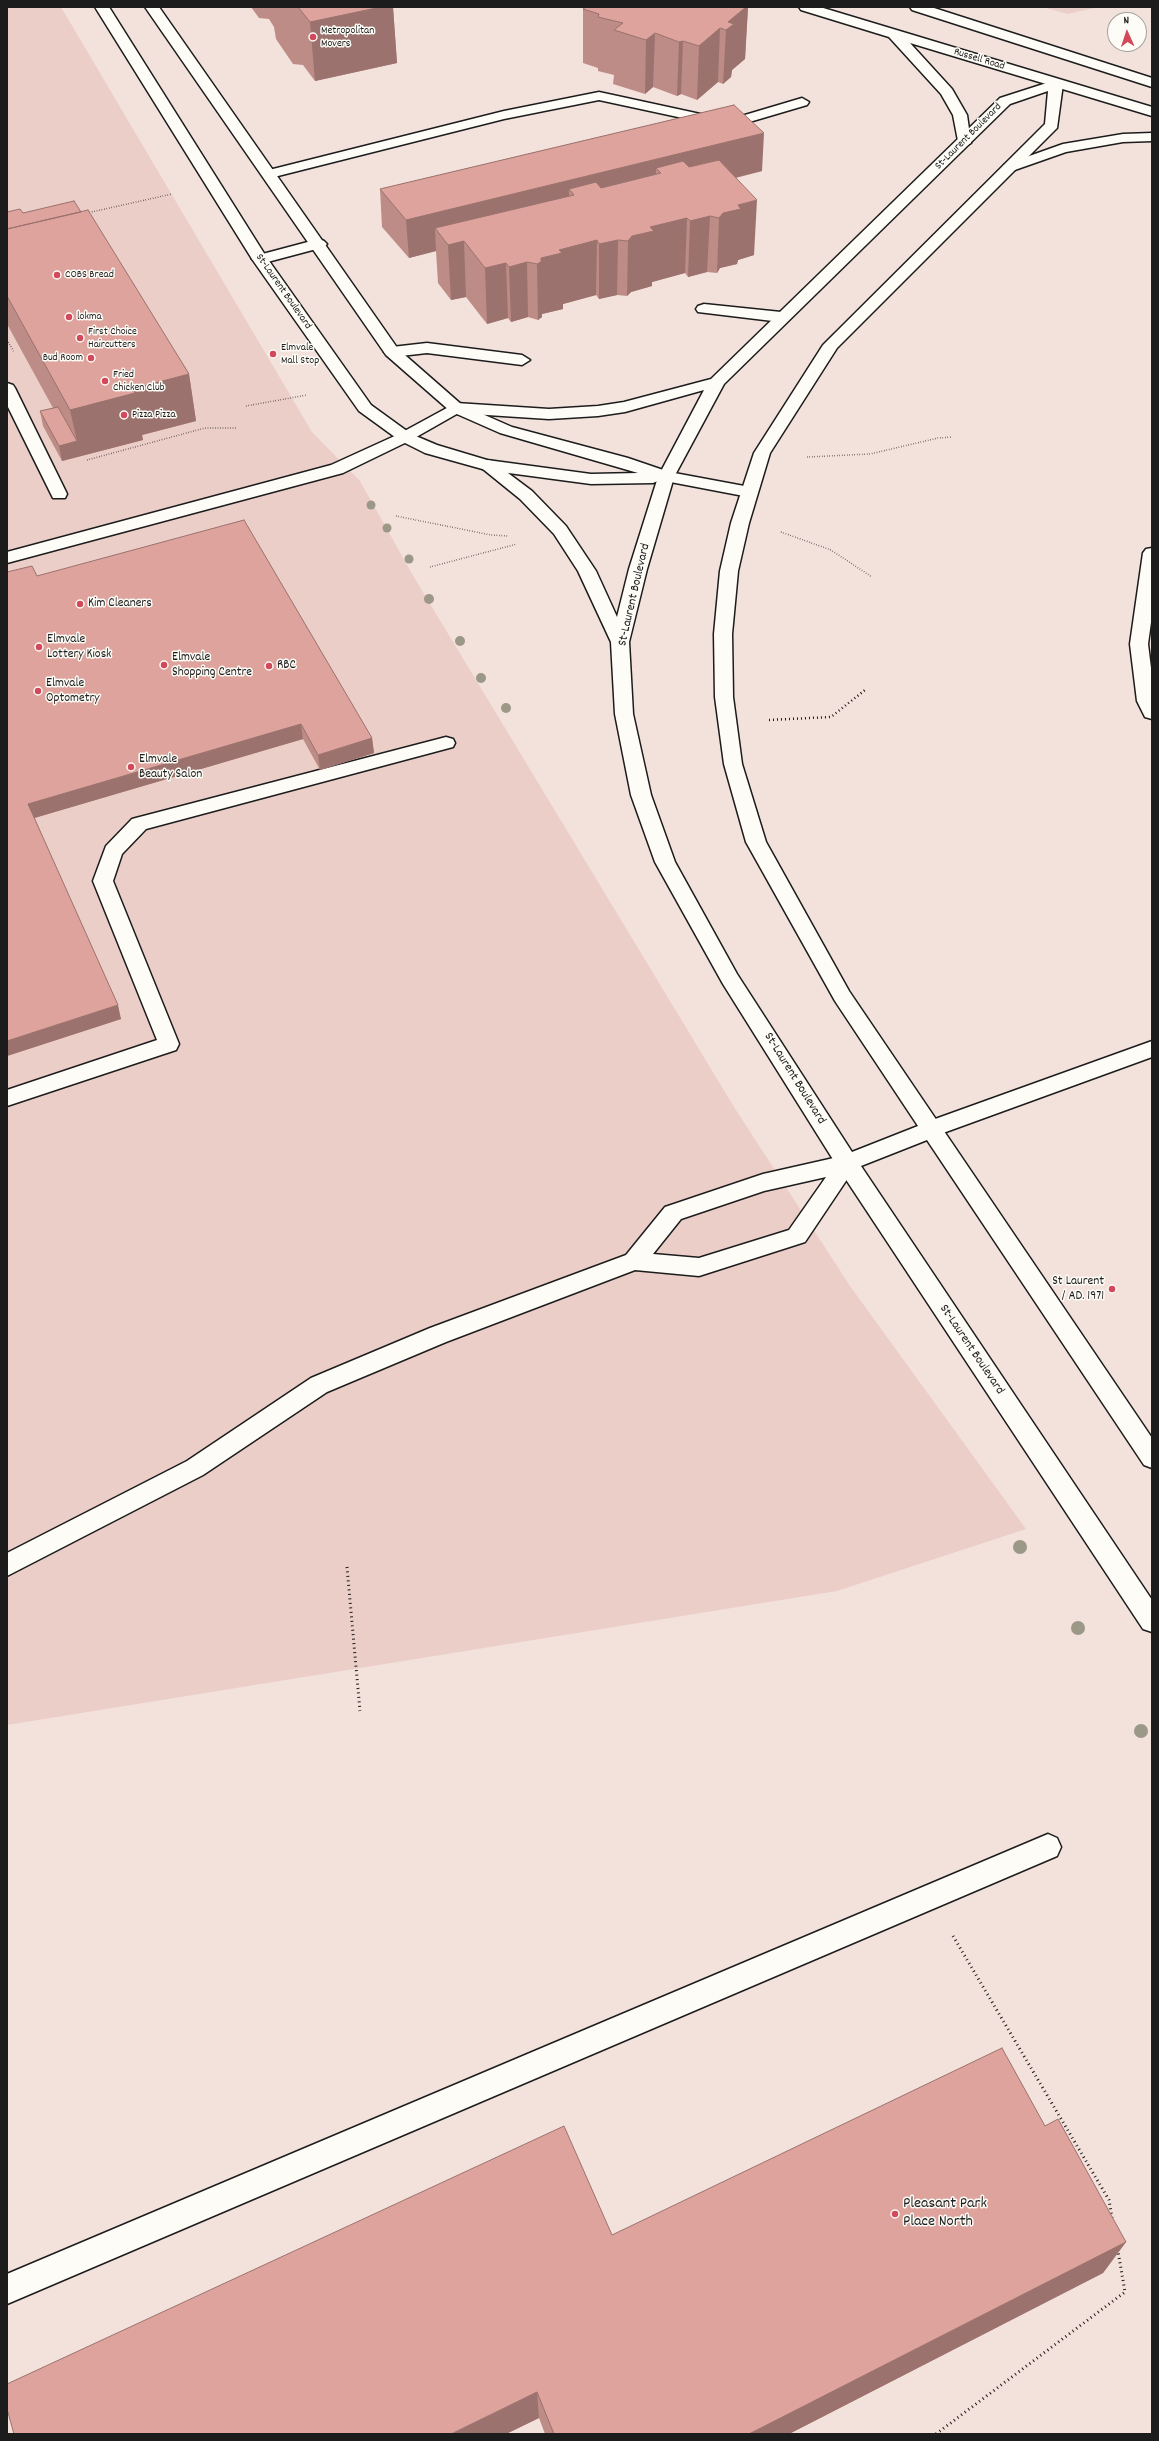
<!DOCTYPE html>
<html>
<head>
<meta charset="utf-8">
<style>
	body { margin:0 }
	#map { position:relative; width:1159px; height:2441px; overflow:hidden; background:#f3e1dc; font-family:Dekko,sans-serif }
	canvas { display:block }
	.frame { position:absolute; inset:0; border:8px solid #1c1c1c; pointer-events:none }
	.north { position:absolute; left:1107px; top:12px; width:40px; height:40px; box-sizing:border-box; background:#fdfcf7; border:1px solid #a3a29f; border-radius:50%; rotate:357deg; font-size:11px; font-weight:700; line-height:16px; text-align:center; color:#1c1c1c }
	.north::after { content:''; display:block; margin:auto; width:14px; height:18px; background:#d1495b; clip-path:polygon(50% 0,100% 100%,50% 72%,0 100%) }
</style>
</head>
<body>
<div id="map">
<canvas width="1159" height="2441"></canvas>
<div class="frame"></div>
<div class="north">N</div>
</div>
<script>
const ctx = document.querySelector('canvas').getContext('2d');
ctx.lineJoin = 'round';
function paint(path, color) {
  ctx.fillStyle = color;
  ctx.fill(path, 'evenodd');
}
function poly(rows) {
  const path = new Path2D();
  for (const r of rows) {
    path.moveTo(r[0], r[1]);
    for (let i = 2; i < r.length; i += 2) path.lineTo(r[i], r[i + 1]);
  }
  return path;
}
function strokePath(path, color, width, dash) {
  ctx.strokeStyle = color;
  ctx.lineWidth = width;
  ctx.lineCap = dash ? 'butt' : 'round';
  ctx.setLineDash(dash || []);
  ctx.stroke(path);
}
function label(font, color, halo, rows, align = 'center') {
  ctx.font = font + ' Dekko,sans-serif';
  ctx.lineWidth = 3;
  ctx.setLineDash([]);
  ctx.textBaseline = 'middle';
  ctx.strokeStyle = halo;
  ctx.fillStyle = color;
  for (const [text, x, y, turn = 0] of rows) {
    ctx.save();
    ctx.translate(x, y);
    ctx.rotate((+turn || 0) * Math.PI / 180);
    ctx.textAlign = isNaN(turn) ? turn : align;
    if (halo) ctx.strokeText(text, 0, 0);
    ctx.fillText(text, 0, 0);
    ctx.restore();
  }
}
paint(poly([
	[7,7,61,7,312,432,360,481,415,579,734,1107,850,1286,1026,1529,837,1591,7,1725],
	[1043,7,1099,7,1067,14]
]), '#eccec9');
const service = poly([
	[599,92,728,120,802,98,809,102,807,105,729,128,599,100,504,119,270,178,263,174,265,171,504,111,599,92],
	[319,239,324,241,327,244,324,247,260,264,252,259,255,256,319,239],
	[704,304,781,312,789,317,781,322,698,312,696,309,698,306,704,304],
	[427,343,522,355,530,360,522,365,427,353,392,357,384,352,392,347,427,343],
	[7,383,13,385,15,388,67,494,65,498,53,498,51,494,7,405,7,383],
	[456,403,462,405,464,408,462,411,411,440,343,473,7,563,7,552,331,465,399,434,456,403],
	[1152,548,1152,615,1148,644,1152,676,1152,719,1145,717,1137,701,1130,644,1143,553,1146,549,1152,548],
	[446,737,453,739,455,743,453,747,146,829,122,854,113,881,179,1044,176,1050,7,1106,7,1090,157,1040,93,881,106,846,132,819,446,737],
	[1152,1041,1152,1057,932,1137,924,1135,921,1129,924,1123,1152,1041],
	[847,1155,855,1157,858,1163,805,1242,699,1276,635,1270,446,1342,327,1392,203,1475,7,1576,7,1553,187,1461,311,1378,430,1328,626,1255,665,1207,763,1174,847,1155],
	[826,1177,789,1230,699,1258,653,1254,681,1219,764,1191,826,1177],
	[1048,1834,1057,1838,1061,1847,1057,1856,7,2304,7,2274,1048,1834]
]);
const minor = poly([
	[95,7,109,7,267,258,371,405,411,434,437,445,487,460,591,474,638,473,500,433,450,411,386,355,145,7,159,7,398,349,462,405,512,427,628,458,669,472,755,488,757,492,755,496,749,497,660,480,653,483,591,484,486,470,425,453,399,440,359,411,252,259,95,7]
]);
const tertiary = poly([
	[1056,80,1063,84,1057,128,837,348,770,453,749,523,738,571,732,634,733,697,742,764,766,842,849,991,1152,1438,1152,1468,1144,1465,927,1140,861,1166,1152,1600,1152,1632,1143,1629,839,1169,723,984,655,862,631,795,615,714,611,642,578,571,554,534,520,499,478,465,480,461,486,460,492,461,532,491,566,526,596,571,617,617,629,569,658,477,704,390,625,412,598,416,549,419,456,413,450,411,448,408,450,405,456,403,549,409,598,406,624,402,711,379,1000,98,1056,80],
	[1048,91,1045,124,823,345,754,453,731,523,720,571,714,634,715,697,724,764,746,842,835,1001,918,1126,852,1152,737,974,675,862,651,795,633,714,629,642,647,569,674,477,724,384,1010,104,1048,91]
]);
const secondary = poly([
	[799,7,820,7,1152,107,1152,116,910,43,952,89,967,115,971,143,964,147,959,146,953,115,941,94,889,37,801,10,799,7],
	[910,7,931,7,1152,78,1152,87,912,10,910,7],
	[1152,133,1152,141,1123,142,1066,152,1009,172,1002,168,1004,165,1063,144,1123,134,1152,133]
]);
strokePath(service, '#1c1c1c', 3);
strokePath(minor, '#1c1c1c', 3);
strokePath(tertiary, '#1c1c1c', 3);
strokePath(secondary, '#1c1c1c', 3);
strokePath(poly([
	[87,213,172,194],
	[7,340,14,352],
	[246,406,307,395],
	[807,457,870,454,938,438,952,437],
	[87,460,205,428,237,428],
	[396,516,491,535,508,536],
	[781,532,831,550,872,577],
	[430,567,517,544]
]), '#1c1c1c', 1.5, [0.5, 2]);
strokePath(poly([
	[769,720,831,717,865,690]
]), '#1c1c1c', 2.5, [1, 3]);
strokePath(poly([
	[347,1567,360,1711],
	[953,1936,1109,2200,1112,2218],
	[936,2434,1125,2292,1118,2251]
]), '#1c1c1c', 3, [1, 3.5]);
paint(service, '#fdfcf7');
paint(minor, '#fdfcf7');
paint(tertiary, '#fdfcf7');
paint(secondary, '#fdfcf7');
ctx.fillStyle = '#9c9888';
for (const [x, y, r] of [
	[371,505,4.5],
	[387,528,4.5],
	[409,559,4.5],
	[429,599,5],
	[460,641,5],
	[481,678,5],
	[506,708,5],
	[1020,1547,7],
	[1078,1628,7],
	[1141,1731,7]
]) {
  ctx.beginPath();
  ctx.arc(x, y, r, 0, 2 * Math.PI);
  ctx.fill();
}
paint(poly([
	[251,7,393,7,397,63,315,81,303,65,293,64,276,39,274,27,269,19,259,18],
	[748,7,745,59,732,70,731,77,723,84,718,82,697,100,681,94,677,96,653,87,645,94,613,84,614,75,598,71,598,68,583,63,583,9],
	[734,105,762,171,736,178,754,255,738,260,737,264,720,268,717,273,707,272,688,277,685,273,652,282,652,286,631,292,627,296,617,295,599,299,596,295,563,304,563,309,542,314,542,317,538,320,528,317,511,322,508,318,487,324,466,297,451,300,438,283,436,251,409,258,382,227,380,189],
	[7,212,23,213,81,212,189,374,196,421,142,435,143,440,62,461,43,426,40,411,53,408,7,324],
	[37,576,372,738,374,753,320,770,303,739,34,818,121,1019,7,1056],
	[1045,2126,1126,2242,1103,2273,789,2434,545,2434,539,2418,506,2434,612,2235]
]), '#be8c86');
paint(poly([
	[381,7,393,7,397,63,315,81,310,22],
	[746,7,748,7,745,59,732,70,731,77,723,84,726,30,728,22],
	[720,28,718,82,697,100,699,46],
	[655,33,653,87,645,94,646,40],
	[683,41,681,94,677,96,679,42],
	[764,133,762,171,660,196,661,173,656,168,655,197,574,195,569,189,569,218,464,241,466,297,451,300,448,245,435,228,436,251,409,258,406,220],
	[757,200,754,255,738,260,737,264,720,268,717,273,719,218,723,213,738,205],
	[710,216,707,272,688,277,690,221],
	[687,218,685,273,652,282,652,286,631,292,627,296,628,241,632,236,650,227],
	[597,240,596,295,563,304,563,309,542,314,542,317,538,320,537,264,541,258,559,250],
	[618,240,617,295,599,299,599,244],
	[527,262,528,317,511,322,509,267],
	[506,263,508,318,487,324,485,268],
	[189,374,196,421,142,435,143,440,62,461,59,446,77,441,70,410,132,389],
	[301,724,303,739,31,819,28,804],
	[372,738,374,753,320,770,318,755],
	[118,1005,121,1019,7,1056,7,1041],
	[1126,2242,1103,2273,789,2434,749,2434],
	[537,2392,539,2418,506,2434,451,2434]
]), '#9b726d');
const building = poly([
	[297,7,381,7,310,22,298,7,297,7],
	[586,7,746,7,728,22,734,24,726,30,720,28,699,46,683,41,679,42,655,33,646,40,614,30,623,23,598,17,599,14,583,9,586,7],
	[734,105,764,133,406,220,380,189,734,105],
	[719,160,757,200,738,205,741,209,723,213,719,218,710,216,690,221,687,218,650,227,654,231,632,236,628,241,618,240,599,244,597,240,559,250,562,253,541,258,541,262,537,264,527,262,509,267,506,263,485,268,464,241,448,245,435,228,574,195,569,189,596,182,601,188,661,173,656,168,683,161,689,167,719,160],
	[74,201,81,212,7,229,7,212,20,209,23,213,74,201],
	[88,210,189,374,132,389,135,393,70,410,7,296,7,229,88,210],
	[58,407,77,441,59,446,40,411,58,407],
	[244,520,372,738,318,755,301,724,28,804,118,1005,7,1041,7,572,32,566,37,576,244,520],
	[1002,2048,1045,2126,1058,2119,1126,2242,749,2434,554,2434,537,2392,451,2434,14,2434,7,2409,7,2384,564,2126,612,2235,1002,2048]
]);
paint(building, '#dda39c');
strokePath(building, '#9b726d', 1);
for (const [x, y, r, color] of [
	[313,37,4,"#d1495b"],
	[57,275,4,"#d1495b"],
	[69,317,4,"#d1495b"],
	[80,338,4,"#d1495b"],
	[273,354,4,"#d1495b"],
	[91,358,4,"#d1495b"],
	[105,381,4,"#d1495b"],
	[124,415,4,"#d1495b"],
	[80,604,4,"#d1495b"],
	[39,647,4,"#d1495b"],
	[164,665,4,"#d1495b"],
	[269,666,4,"#d1495b"],
	[38,691,4,"#d1495b"],
	[131,767,4,"#d1495b"],
	[1112,1289,4,"#d1495b"],
	[895,2214,4,"#d1495b"]
]) {
  const dot = new Path2D();
  dot.arc(x, y, r, 0, 2 * Math.PI);
  ctx.fillStyle = color;
  ctx.fill(dot);
  strokePath(dot, '#fdfcf7', 1.5);
}
label('11px', '#1c1c1c', '#fdfcf7', [
	["Metropolitan",321,31],
	["Movers",321,44],
	["COBS Bread",65,275],
	["lokma",77,317],
	["First Choice",88,332],
	["Haircutters",88,345],
	["Elmvale",281,348],
	["Mall Stop",281,361],
	["Bud Room",83,358,"right"],
	["Fried",113,375],
	["Chicken Club",113,388],
	["Pizza Pizza",132,415]
], 'left');
label('11px', '#1c1c1c', '#fdfcf7', [
	["Russell Road",979,60,17],
	["St-Laurent Boulevard",969,137,-45],
	["St-Laurent Boulevard",283,292,55]
]);
label('13px', '#1c1c1c', '#fdfcf7', [
	["St-Laurent Boulevard",635,595,-77],
	["St-Laurent Boulevard",794,1079,58],
	["St-Laurent Boulevard",971,1350,56]
]);
label('13px', '#1c1c1c', '#fdfcf7', [
	["Kim Cleaners",88,604],
	["Elmvale",47,640],
	["Lottery Kiosk",47,655],
	["Elmvale",172,658],
	["Shopping Centre",172,673],
	["RBC",277,666],
	["Elmvale",46,684],
	["Optometry",46,699],
	["Elmvale",139,760],
	["Beauty Salon",139,775],
	["St Laurent",1104,1282,"right"],
	["/ AD. 1971",1104,1297,"right"]
], 'left');
label('16px', '#1c1c1c', '#fdfcf7', [
	["Pleasant Park",903,2205],
	["Place North",903,2223]
], 'left');
</script>
</body>
</html>
